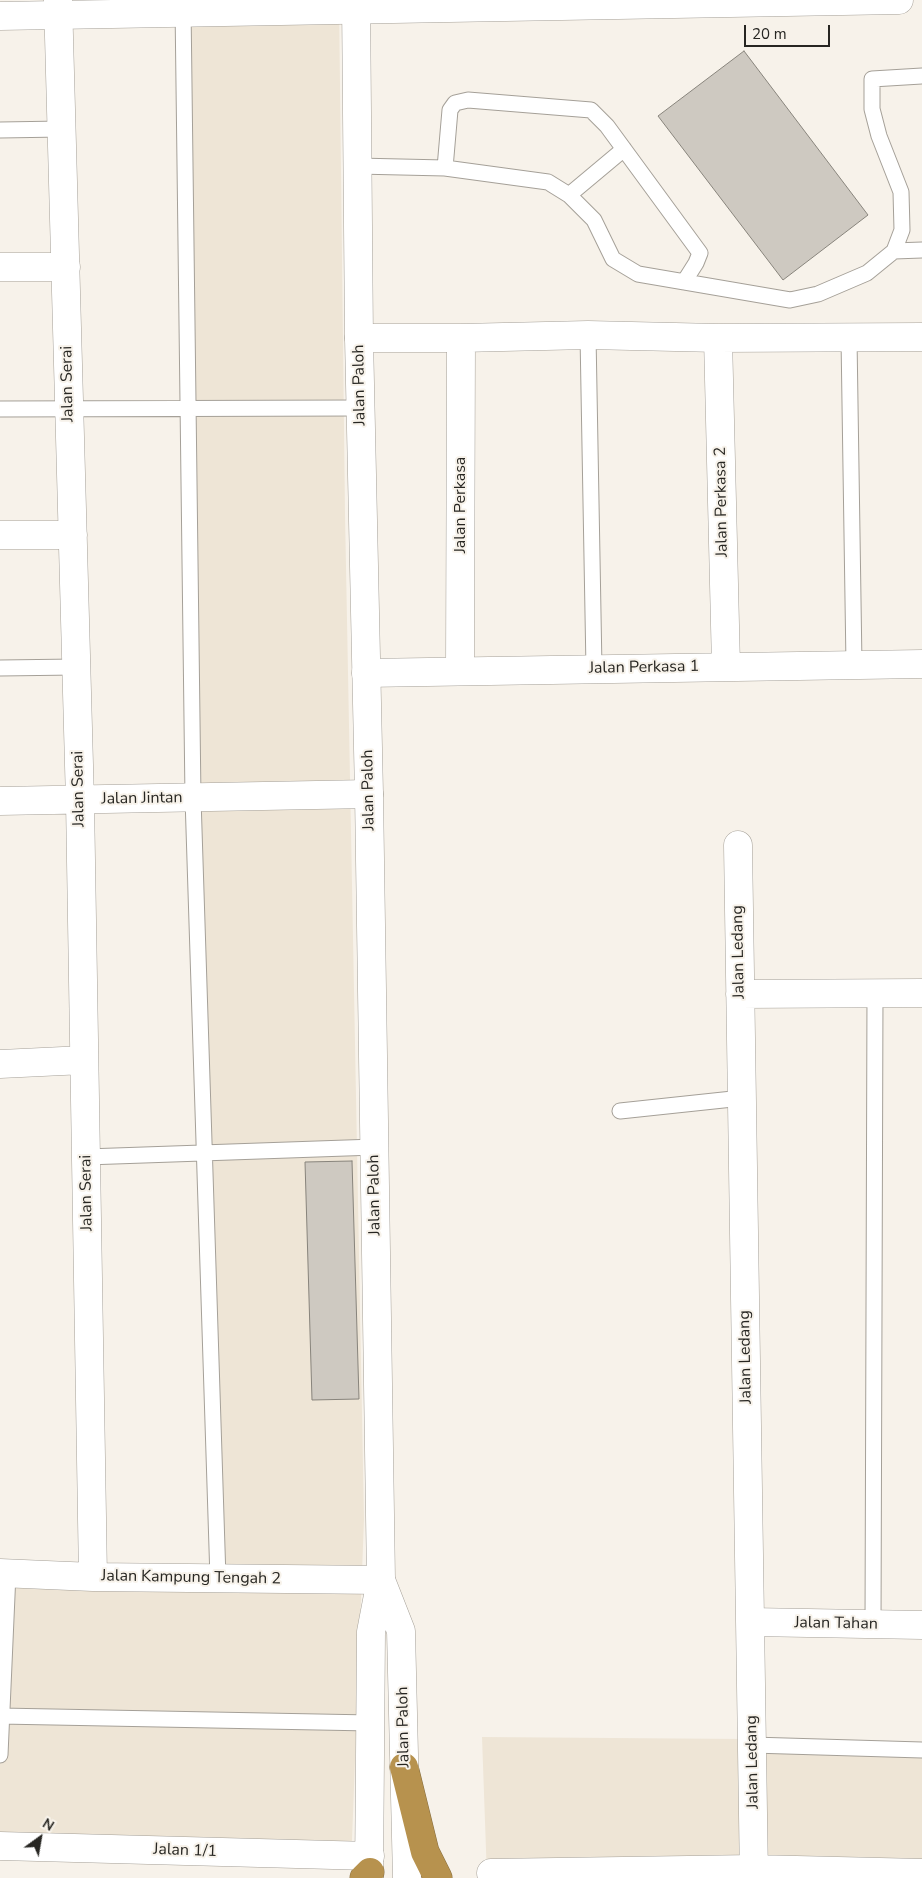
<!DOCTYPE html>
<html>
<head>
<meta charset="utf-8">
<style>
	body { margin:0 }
	#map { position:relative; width:922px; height:1878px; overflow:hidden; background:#f7f2ea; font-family:"Nunito Sans",sans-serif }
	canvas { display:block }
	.north { position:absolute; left:15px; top:1813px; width:50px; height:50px; -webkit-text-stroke:4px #f7f2ea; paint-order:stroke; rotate:32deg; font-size:14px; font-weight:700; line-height:20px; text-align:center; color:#272622 }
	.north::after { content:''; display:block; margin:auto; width:18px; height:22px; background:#272622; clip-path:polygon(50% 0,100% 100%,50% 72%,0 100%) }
	.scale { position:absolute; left:744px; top:25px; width:86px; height:22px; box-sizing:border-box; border:2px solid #272622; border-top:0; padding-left:6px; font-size:15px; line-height:18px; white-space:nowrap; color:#272622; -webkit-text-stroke:4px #f7f2ea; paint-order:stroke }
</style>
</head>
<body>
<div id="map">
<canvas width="922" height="1878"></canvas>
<div class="north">N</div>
<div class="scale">20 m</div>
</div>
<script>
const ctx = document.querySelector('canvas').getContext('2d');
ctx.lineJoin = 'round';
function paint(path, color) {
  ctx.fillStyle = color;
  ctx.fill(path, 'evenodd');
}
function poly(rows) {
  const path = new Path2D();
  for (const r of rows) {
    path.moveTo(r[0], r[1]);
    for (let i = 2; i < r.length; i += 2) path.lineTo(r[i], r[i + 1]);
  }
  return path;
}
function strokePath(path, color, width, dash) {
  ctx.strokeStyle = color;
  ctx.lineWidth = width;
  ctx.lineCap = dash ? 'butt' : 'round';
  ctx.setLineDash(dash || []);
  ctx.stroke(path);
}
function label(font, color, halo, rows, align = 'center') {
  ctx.font = font + ' "Nunito Sans",sans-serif';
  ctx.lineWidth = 4;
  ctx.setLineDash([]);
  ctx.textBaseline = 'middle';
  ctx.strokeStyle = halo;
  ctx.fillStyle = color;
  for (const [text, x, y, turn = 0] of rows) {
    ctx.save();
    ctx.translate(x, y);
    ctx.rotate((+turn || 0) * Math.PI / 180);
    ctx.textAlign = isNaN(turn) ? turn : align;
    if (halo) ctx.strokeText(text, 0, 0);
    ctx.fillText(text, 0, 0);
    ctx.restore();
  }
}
paint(poly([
	[175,0,339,0,345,514,364,1519,351,1867,0,1856,0,1583,211,1590,186,755],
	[482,1737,744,1739,922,1744,922,1878,487,1878]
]), '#eee5d6');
const building = poly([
	[744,51,868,215,783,280,658,116,744,51],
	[352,1161,359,1399,312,1400,305,1162,352,1161]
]);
paint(building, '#cec9c1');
strokePath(building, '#88847c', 1);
const lane = poly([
	[183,6,193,798,218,1579],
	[0,130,62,129],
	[357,166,445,168,548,182,569,195,594,220,613,259,638,274,790,300,818,294,867,273,894,251,902,230,901,192,879,136,872,109,872,79,922,76],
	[445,168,450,110,455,103,468,100,591,110,607,126,700,253,696,263,684,282],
	[569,195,624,149],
	[894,251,922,250],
	[588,335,594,669],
	[849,338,854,665],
	[0,409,360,408],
	[0,668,76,667],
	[620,1111,742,1098],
	[86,1157,375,1147],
	[873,1624,875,993],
	[0,1716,371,1723],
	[752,1745,922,1750],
	[0,1755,8,1573]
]);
const street = poly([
	[58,0,80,801,93,1577],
	[0,16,899,0],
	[0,267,66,267],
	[359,338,461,338,588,335,718,338,922,337],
	[718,338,726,666],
	[0,535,73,535],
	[460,671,461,338],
	[366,673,922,664],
	[0,801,369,794],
	[738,845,754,1878],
	[740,994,922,993],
	[0,1064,84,1060],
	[0,1573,93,1577,381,1580],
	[751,1622,922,1625],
	[0,1846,370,1856],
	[491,1873,754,1869,922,1873]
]);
const secondary = poly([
	[356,0,359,338,369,794,381,1580,371,1632,369,1878],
	[381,1580,401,1631,407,1878]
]);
const highway = poly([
	[404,1767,425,1852,438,1878],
	[364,1878,370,1872]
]);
strokePath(lane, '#a5a098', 17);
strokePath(street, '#a5a098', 29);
strokePath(secondary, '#a5a098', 29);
strokePath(highway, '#856c3f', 29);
strokePath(lane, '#fff', 15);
strokePath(street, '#fff', 28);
strokePath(secondary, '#fff', 28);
strokePath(highway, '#b7924e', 28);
label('16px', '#272622', '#f7f2ea', [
	["Jalan Serai",68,384,-91],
	["Jalan Paloh",360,385,-91],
	["Jalan Perkasa 2",722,502,-91],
	["Jalan Perkasa",461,505,-90],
	["Jalan Perkasa 1",644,668,-1],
	["Jalan Serai",79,789,-91],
	["Jalan Paloh",369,790,-91],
	["Jalan Jintan",142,799,-1],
	["Jalan Ledang",739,952,-91],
	["Jalan Serai",87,1193,-91],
	["Jalan Paloh",375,1195,-91],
	["Jalan Ledang",746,1357,-91],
	["Jalan Kampung Tengah 2",191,1578,1],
	["Jalan Tahan",836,1624,1],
	["Jalan Paloh",404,1727,-91],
	["Jalan Ledang",753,1762,-91],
	["Jalan 1/1",185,1851,2]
]);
</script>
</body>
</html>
